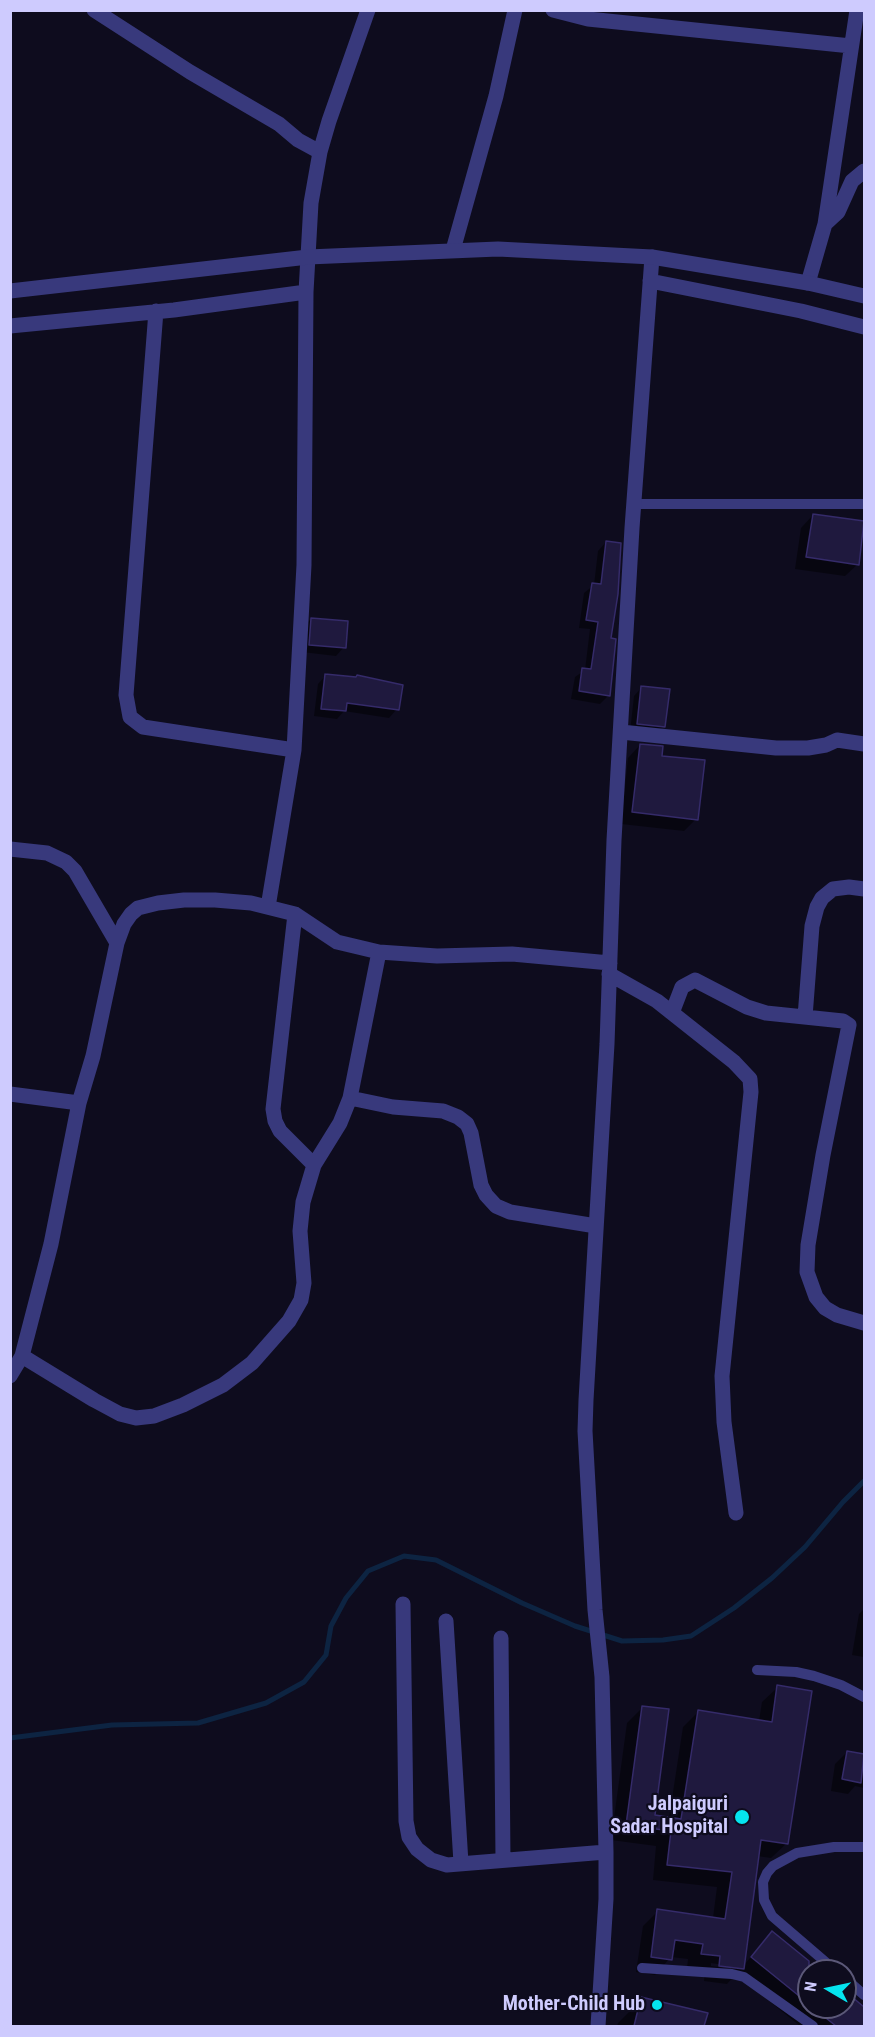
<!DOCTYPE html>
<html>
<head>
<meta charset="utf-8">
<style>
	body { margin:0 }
	#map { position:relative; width:875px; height:2037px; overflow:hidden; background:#0e0c1e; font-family:"Roboto Condensed",sans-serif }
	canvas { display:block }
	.frame { position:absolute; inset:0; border:12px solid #cecbfe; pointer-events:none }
	.north { position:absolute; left:797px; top:1959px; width:60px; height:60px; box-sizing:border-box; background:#0e0c1e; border:2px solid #5b5878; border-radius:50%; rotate:279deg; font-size:16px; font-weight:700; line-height:24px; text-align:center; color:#cecbfe }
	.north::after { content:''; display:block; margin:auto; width:21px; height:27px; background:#05e4ef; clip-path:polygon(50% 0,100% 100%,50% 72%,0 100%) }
</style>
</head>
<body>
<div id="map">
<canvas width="875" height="2037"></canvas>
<div class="frame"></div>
<div class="north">N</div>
</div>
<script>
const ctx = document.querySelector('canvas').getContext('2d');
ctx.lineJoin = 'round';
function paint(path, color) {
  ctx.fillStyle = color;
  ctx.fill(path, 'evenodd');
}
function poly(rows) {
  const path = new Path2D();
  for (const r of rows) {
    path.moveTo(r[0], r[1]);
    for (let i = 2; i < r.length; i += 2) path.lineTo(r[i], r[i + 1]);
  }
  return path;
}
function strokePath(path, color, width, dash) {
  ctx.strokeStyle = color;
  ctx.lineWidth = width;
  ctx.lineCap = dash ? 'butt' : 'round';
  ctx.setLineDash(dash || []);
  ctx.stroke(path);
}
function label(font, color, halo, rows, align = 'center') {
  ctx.font = font + ' "Roboto Condensed",sans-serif';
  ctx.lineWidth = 4.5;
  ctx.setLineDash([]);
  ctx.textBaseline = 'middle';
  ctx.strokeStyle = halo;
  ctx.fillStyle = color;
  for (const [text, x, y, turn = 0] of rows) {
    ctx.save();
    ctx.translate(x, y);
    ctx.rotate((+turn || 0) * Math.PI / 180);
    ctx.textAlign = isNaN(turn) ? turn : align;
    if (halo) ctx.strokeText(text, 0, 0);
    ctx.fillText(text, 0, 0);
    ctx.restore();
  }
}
paint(poly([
	[813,515,864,523,858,564,845,576,795,569,801,528],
	[606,542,610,640,608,696,600,704,571,699,575,677,585,670,590,629,579,628,584,593,594,585,598,551],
	[311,619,344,647,336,656,302,652,303,627],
	[326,675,397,709,389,718,344,711,337,719,314,716,318,684],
	[642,687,664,726,656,734,630,732,634,696],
	[640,745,696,819,684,831,621,824,628,758],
	[864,1609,864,1657,852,1655,859,1614],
	[778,1687,787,1843,771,1858,757,1856,743,1966,772,1933,818,1971,809,1971,809,2007,845,2007,845,1993,864,2009,864,2026,800,2026,736,1974,727,1984,704,1981,705,1971,687,1969,688,1959,671,1957,655,1975,636,1972,643,1926,658,1911,713,1918,717,1887,653,1880,656,1846,611,1840,627,1723,643,1707,653,1816,669,1818,683,1727,698,1712,759,1721,762,1702],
	[711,1963,731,1966,731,1969,711,1966],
	[847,1752,864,1755,864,1788,855,1786,848,1794,831,1791,835,1764],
	[642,1999,706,2014,703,2026,617,2026,618,2023]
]), '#0007');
strokePath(poly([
	[10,1738,112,1725,198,1723,266,1703,304,1682,326,1655,331,1626,346,1598,368,1571,404,1556,436,1560,522,1603,575,1626,622,1641,663,1640,691,1636,734,1608,772,1578,805,1547,843,1502,864,1481]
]), '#0d2442', 5);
const building = poly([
	[813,514,864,521,859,565,806,557,813,514],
	[606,541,621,543,618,594,611,638,616,639,610,696,579,691,582,668,591,669,598,622,586,620,592,583,601,584,606,541],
	[311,618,348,621,346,648,309,645,311,618],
	[325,674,356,677,357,675,403,685,399,710,347,703,346,711,321,709,325,674],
	[641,686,670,689,665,727,637,724,641,686],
	[640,744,663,746,662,756,705,760,698,820,632,812,640,744],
	[777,1685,812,1691,788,1844,761,1840,744,1969,719,1966,720,1956,701,1954,703,1944,675,1940,672,1960,651,1957,657,1909,725,1919,732,1872,667,1865,671,1831,626,1825,642,1706,669,1709,655,1815,681,1819,698,1710,772,1722,777,1685],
	[847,1751,864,1754,861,1783,842,1779,847,1751],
	[772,1931,809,1961,809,2004,751,1957,772,1931],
	[845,1991,864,2007,864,2026,836,2026,812,2007,845,2007,845,1991],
	[641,1997,708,2013,704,2026,634,2026,641,1997]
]);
paint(building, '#1f193e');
strokePath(building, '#352b6a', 1.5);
strokePath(poly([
	[634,504,864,504],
	[757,1670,796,1672,814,1676,841,1685,864,1697],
	[642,1968,732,1974,744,1977,813,2026],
	[836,1971,772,1916,764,1900,763,1882,767,1873,773,1866,797,1853,834,1847,864,1847],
	[845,1978,864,1995]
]), '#38397c', 10);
strokePath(poly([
	[94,10,190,72,279,124,298,140,320,152],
	[553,10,588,19,851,46],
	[825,224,838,212,852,181,864,171],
	[453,250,496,96,515,10],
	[650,281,801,311,864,327],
	[808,283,825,224,857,10],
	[156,311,126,695,130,717,143,727,294,750],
	[10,326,174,310,306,292],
	[621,732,776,748,808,748,826,745,837,740,864,744],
	[10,849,47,853,66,862,75,871,117,943],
	[268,907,294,750,304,565,306,292,311,203,320,152,329,121,368,10],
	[295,914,273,1109,275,1121,280,1131,314,1165],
	[609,974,657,1001,734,1062,750,1079,751,1092,722,1376,724,1422,736,1513],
	[672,1013,682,987,695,980,747,1007,766,1013,843,1021,849,1025,823,1155,808,1245,807,1272,816,1297,825,1308,837,1315,864,1323],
	[805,1017,812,926,817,907,822,898,833,889,849,887,864,889],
	[10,1094,79,1103],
	[350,1098,393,1107,443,1111,458,1117,467,1124,471,1133,481,1185,486,1195,496,1206,510,1212,596,1226],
	[22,1356,94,1400,120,1414,136,1418,154,1416,183,1405,223,1385,252,1363,289,1321,301,1300,304,1283,300,1231,303,1202,314,1165,340,1123,350,1098,379,952],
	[10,1376,22,1356,51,1244,79,1103,93,1056,117,943,124,924,131,914,138,908,158,903,184,900,215,900,251,903,295,914,337,942,379,952,437,956,512,954,610,963],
	[403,1604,406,1821,409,1837,417,1849,431,1860,447,1865,606,1852],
	[446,1621,461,1863],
	[501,1638,503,1860],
	[598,2026,606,1899,606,1852,602,1677,595,1610,585,1431,586,1400,607,1044,614,840,632,528,652,257]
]), '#38397c', 15);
strokePath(poly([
	[10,291,308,257,498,249,652,257,808,283,864,296]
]), '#38397c', 15);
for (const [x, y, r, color] of [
	[742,1817,8,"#05e4ef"],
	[657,2005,6,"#05e4ef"]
]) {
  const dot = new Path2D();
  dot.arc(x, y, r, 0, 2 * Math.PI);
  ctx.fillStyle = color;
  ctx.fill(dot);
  strokePath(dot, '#0e0c1e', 2);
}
label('bold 20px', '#cecbfe', '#0e0c1e', [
	["Jalpaiguri",728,1805],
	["Sadar Hospital",728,1828],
	["Mother-Child Hub",645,2005]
], 'right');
</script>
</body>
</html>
